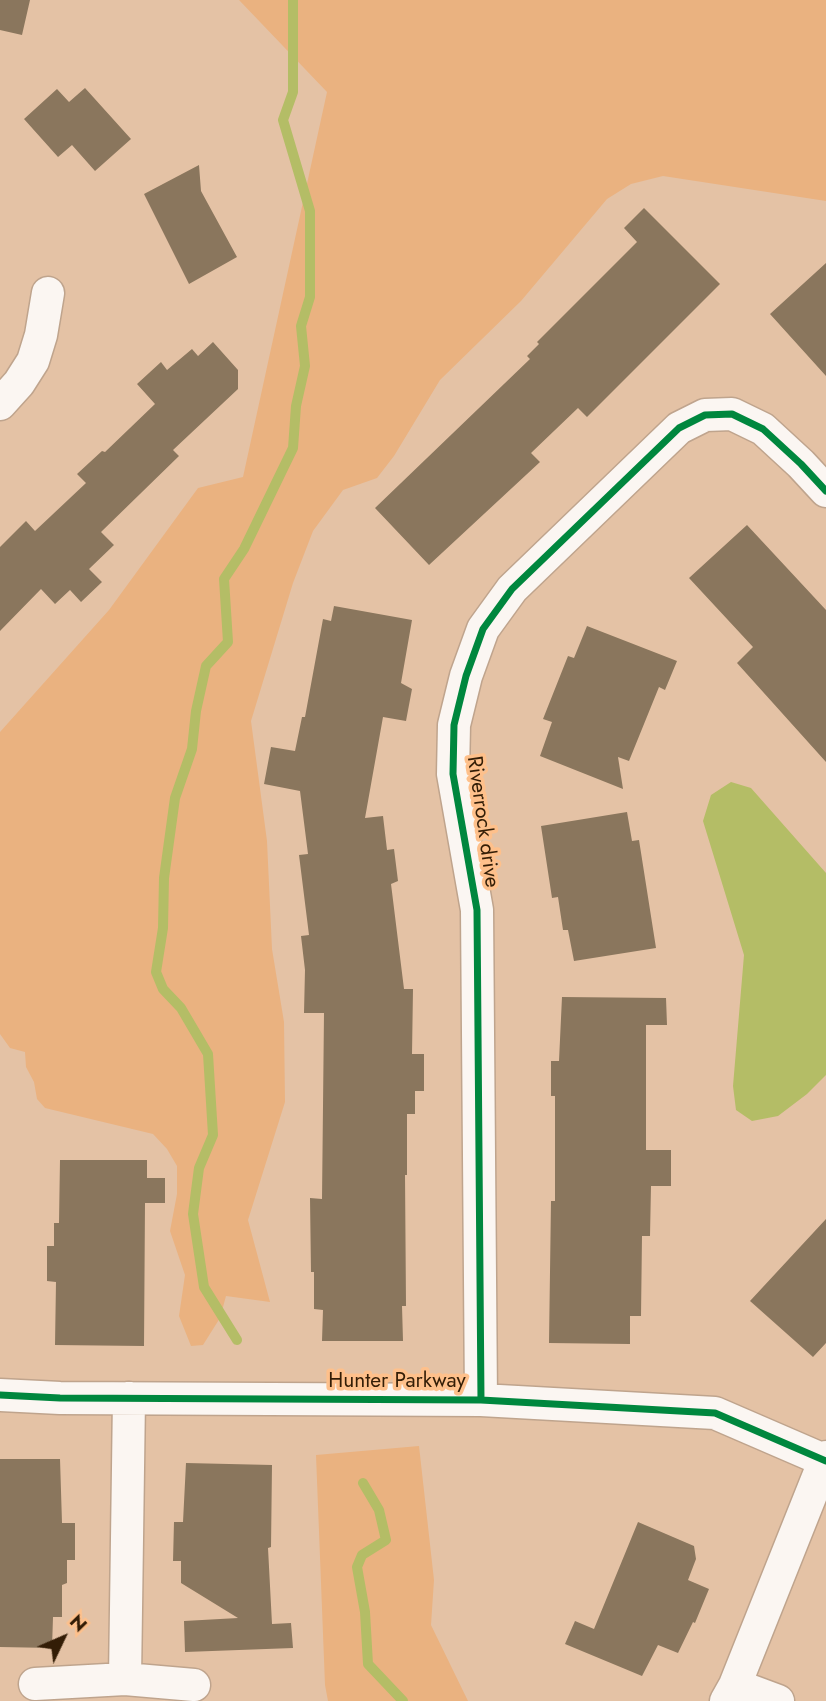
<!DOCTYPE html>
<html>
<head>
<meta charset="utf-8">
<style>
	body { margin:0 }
	#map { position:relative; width:826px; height:1701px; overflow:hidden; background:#e4c2a5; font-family:Jost,sans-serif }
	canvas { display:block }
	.north { position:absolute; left:28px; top:1603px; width:70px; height:70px; -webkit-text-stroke:5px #fec08b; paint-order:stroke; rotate:46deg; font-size:19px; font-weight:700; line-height:28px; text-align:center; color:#331d06 }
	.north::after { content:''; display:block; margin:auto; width:24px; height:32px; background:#331d06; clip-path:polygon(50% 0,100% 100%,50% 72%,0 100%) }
</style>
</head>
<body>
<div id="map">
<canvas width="826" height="1701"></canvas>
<div class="north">N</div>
</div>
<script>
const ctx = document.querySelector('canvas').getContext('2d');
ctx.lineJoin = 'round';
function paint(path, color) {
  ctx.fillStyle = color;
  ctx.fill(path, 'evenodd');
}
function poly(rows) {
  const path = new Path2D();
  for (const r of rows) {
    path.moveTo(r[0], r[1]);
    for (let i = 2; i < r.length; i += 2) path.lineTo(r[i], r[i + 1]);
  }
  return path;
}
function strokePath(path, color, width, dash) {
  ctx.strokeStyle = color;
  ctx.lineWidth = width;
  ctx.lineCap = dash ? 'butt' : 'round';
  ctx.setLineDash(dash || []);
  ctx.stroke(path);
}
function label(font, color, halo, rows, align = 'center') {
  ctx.font = font + ' Jost,sans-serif';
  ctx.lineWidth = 7;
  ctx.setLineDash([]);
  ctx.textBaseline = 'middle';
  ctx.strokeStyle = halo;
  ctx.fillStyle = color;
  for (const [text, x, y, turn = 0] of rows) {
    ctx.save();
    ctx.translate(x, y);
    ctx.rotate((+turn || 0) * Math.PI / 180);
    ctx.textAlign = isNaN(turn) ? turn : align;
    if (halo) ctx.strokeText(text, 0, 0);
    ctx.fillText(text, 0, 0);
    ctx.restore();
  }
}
paint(poly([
	[239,0,826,0,826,201,663,176,631,184,607,199,521,301,440,380,394,456,377,478,343,490,313,531,293,583,251,721,267,841,272,949,284,1022,285,1102,248,1220,270,1302,226,1296,220,1318,203,1345,191,1346,179,1316,185,1275,170,1231,177,1194,177,1166,167,1149,153,1134,45,1108,37,1099,34,1082,26,1067,25,1052,10,1048,0,1034,0,732,109,610,198,488,243,477,327,92],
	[419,1446,434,1580,431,1625,468,1701,328,1701,325,1685,316,1455]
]), '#eab280');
paint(poly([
	[731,782,751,788,826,873,826,1075,807,1094,778,1116,752,1121,736,1110,733,1086,744,955,703,821,711,795]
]), '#b4bd66');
strokePath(poly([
	[237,1340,204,1287,193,1214,199,1168,213,1135,208,1054,181,1008,163,989,156,972,163,928,164,878,175,798,192,749,196,711,206,666,228,642,224,579,244,549,293,448,296,406,305,366,301,326,310,297,310,211,283,120,293,92,293,0],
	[363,1483,379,1510,386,1540,362,1555,357,1567,365,1612,368,1664,403,1701]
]), '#b4bd66', 10);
paint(poly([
	[0,0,30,0,22,35,0,30],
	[85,88,131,139,95,171,72,145,58,157,24,119,57,89,69,102],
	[199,165,201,191,237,257,189,284,144,194],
	[644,208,720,284,587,417,578,408,531,453,540,462,429,565,375,508,530,359,527,356,539,344,537,342,637,242,624,228],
	[826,263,826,376,770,314],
	[213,342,238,370,238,389,173,450,179,456,101,532,114,545,89,569,102,582,81,602,70,590,55,604,41,589,0,631,0,547,26,521,35,531,86,483,77,474,102,451,105,452,155,404,137,384,161,362,167,370,192,349,198,356],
	[747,525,826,610,826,762,737,663,753,647,689,578],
	[334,606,412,620,401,683,412,689,406,721,383,717,365,818,383,816,387,850,394,849,398,881,391,884,404,989,413,989,412,1054,424,1054,424,1091,415,1091,415,1114,407,1114,407,1175,405,1175,406,1306,402,1306,403,1341,322,1341,323,1310,314,1309,314,1272,311,1272,310,1198,322,1199,324,1013,304,1013,305,970,301,936,309,935,299,855,308,854,300,791,264,784,271,747,295,751,302,717,305,717,323,619,331,621],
	[587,626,677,661,665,690,659,687,629,761,618,757,623,789,540,756,552,722,543,719,568,656,574,658],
	[627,812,632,841,639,840,656,948,574,961,568,930,563,930,558,897,552,898,541,826],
	[562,997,666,998,667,1025,646,1025,646,1150,671,1150,671,1186,651,1186,650,1236,642,1236,641,1316,630,1316,630,1344,549,1343,551,1201,555,1201,555,1096,551,1096,551,1061,559,1061],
	[60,1160,147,1160,147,1178,165,1178,165,1203,145,1203,144,1346,55,1345,56,1282,47,1281,47,1246,54,1246,54,1223,59,1223],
	[826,1219,826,1343,813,1357,750,1301],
	[0,1459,60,1459,62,1523,75,1523,75,1560,67,1560,67,1583,62,1585,62,1617,53,1617,52,1648,0,1647],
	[186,1463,272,1465,271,1547,268,1548,272,1624,291,1623,293,1648,185,1652,184,1621,238,1618,181,1583,181,1561,173,1561,174,1522,183,1522],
	[638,1522,694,1546,696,1559,688,1580,709,1589,695,1623,693,1622,678,1653,658,1645,642,1676,565,1644,575,1621,594,1629]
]), '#8a765d');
const street = poly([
	[0,404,19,383,33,361,41,335,48,293],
	[0,1395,60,1398,481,1400,715,1413,826,1461],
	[129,1398,125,1679,194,1685],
	[481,1400,477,910,453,774,454,725,466,676,483,629,512,589,679,428,705,415,732,414,763,429,801,464,826,491],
	[35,1684,125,1679],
	[735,1685,778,1701],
	[726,1701,735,1685,826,1457]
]);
strokePath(street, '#bfa48d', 35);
strokePath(street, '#fbf6f2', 32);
strokePath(poly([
	[0,1395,60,1398,481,1400,715,1413,826,1461],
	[481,1400,477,910,453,774,454,725,466,676,483,629,512,589,679,428,705,415,732,414,763,429,801,464,826,491]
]), '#00873e', 7);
label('21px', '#331d06', '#fec08b', [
	["Riverrock drive",482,822,82],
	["Hunter Parkway",397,1382]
]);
</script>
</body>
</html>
